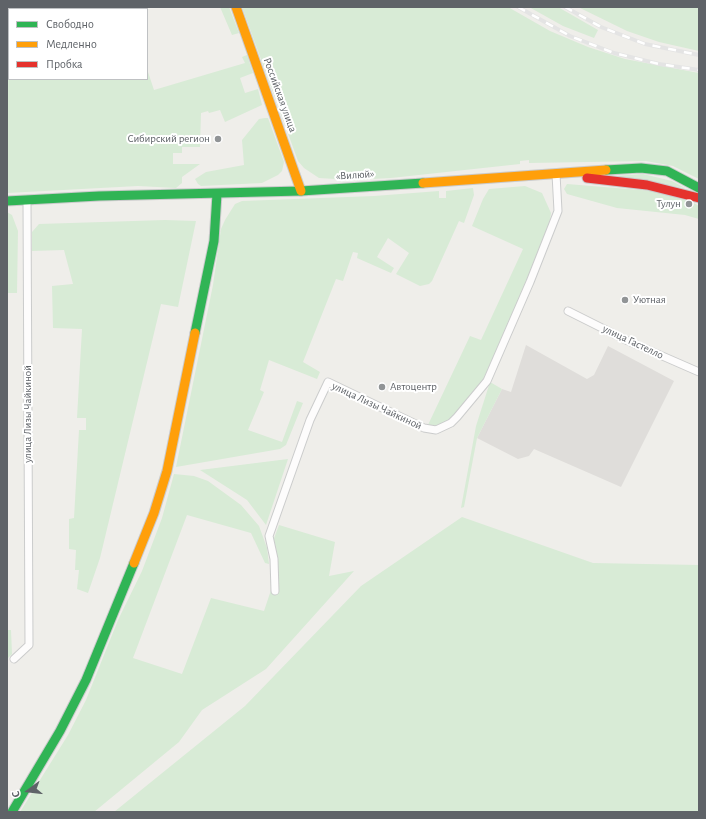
<!DOCTYPE html>
<html>
<head>
<meta charset="utf-8">
<style>
	body { margin:0 }
	#map { position:relative; width:706px; height:819px; overflow:hidden; background:#efeeea; font-family:"Alegreya Sans",sans-serif }
	canvas { display:block }
	.frame { position:absolute; inset:0; border:8px solid #5f6368; pointer-events:none }
	.legend { position:absolute; left:8px; top:8px; width:140px; height:72px; box-sizing:border-box; background:#fff; border:1px solid #bfc1c3; margin:0; padding:5px 7px; list-style:none; font-size:12px; color:#5f6368 }
	.legend li { display:flex; align-items:center; gap:8px; height:20px }
	.legend b { width:20px; border:1px solid #bfc1c3 }
	.north { position:absolute; left:8px; top:771px; width:40px; height:40px; -webkit-text-stroke:3px #fff; paint-order:stroke; rotate:255deg; font-size:11px; font-weight:700; line-height:16px; text-align:center; color:#5f6368 }
	.north::after { content:''; display:block; margin:auto; width:14px; height:18px; background:#5f6368; clip-path:polygon(50% 0,100% 100%,50% 72%,0 100%) }
</style>
</head>
<body>
<div id="map">
<canvas width="706" height="819"></canvas>
<div class="frame"></div>
<ul class="legend">
<li><b style="height:5px;background:#30b455"></b>Свободно</li>
<li><b style="height:5px;background:#ff9f0a"></b>Медленно</li>
<li><b style="height:5px;background:#e5322d"></b>Пробка</li>
</ul>
<div class="north">С</div>
</div>
<script>
const ctx = document.querySelector('canvas').getContext('2d');
ctx.lineJoin = 'round';
function paint(path, color) {
  ctx.fillStyle = color;
  ctx.fill(path, 'evenodd');
}
function poly(rows) {
  const path = new Path2D();
  for (const r of rows) {
    path.moveTo(r[0], r[1]);
    for (let i = 2; i < r.length; i += 2) path.lineTo(r[i], r[i + 1]);
  }
  return path;
}
function strokePath(path, color, width, dash) {
  ctx.strokeStyle = color;
  ctx.lineWidth = width;
  ctx.lineCap = dash ? 'butt' : 'round';
  ctx.setLineDash(dash || []);
  ctx.stroke(path);
}
function label(font, color, halo, rows, align = 'center') {
  ctx.font = font + ' "Alegreya Sans",sans-serif';
  ctx.lineWidth = 4;
  ctx.setLineDash([]);
  ctx.textBaseline = 'middle';
  ctx.strokeStyle = halo;
  ctx.fillStyle = color;
  for (const [text, x, y, turn = 0] of rows) {
    ctx.save();
    ctx.translate(x, y);
    ctx.rotate((+turn || 0) * Math.PI / 180);
    ctx.textAlign = isNaN(turn) ? turn : align;
    if (halo) ctx.strokeText(text, 0, 0);
    ctx.fillText(text, 0, 0);
    ctx.restore();
  }
}
paint(poly([
	[526,345,587,379,594,375,608,346,674,381,621,487,534,449,529,456,518,459,477,438,502,389,511,392]
]), '#dfddda');
paint(poly([
	[7,7,118,7,118,9,9,9,9,79,147,79,147,69,154,90,245,63,242,57,247,55,253,73,240,78,245,93,258,89,262,105,225,122,220,110,209,113,208,111,201,113,200,147,182,147,182,153,173,153,173,164,200,164,182,177,182,183,176,188,138,186,7,193],
	[220,7,229,7,239,33,232,35],
	[242,7,508,7,550,31,588,47,625,59,699,73,699,179,673,166,646,161,529,163,529,160,520,161,520,164,391,178,352,180,319,178,304,168,298,161],
	[529,7,558,7,598,30,594,38,563,26],
	[578,7,699,7,699,51,659,42,627,31],
	[265,118,268,118,284,162,282,171,278,175,262,183,201,186,198,184,195,179,206,172,244,165,242,140,259,119],
	[643,174,672,181,685,188,613,176],
	[567,184,653,191,692,202,699,206,699,219,685,215,617,208,567,194,564,189],
	[525,186,542,193,551,213,549,227,527,283,482,382,472,398,447,423,433,427,427,427,470,336,481,340,523,249,472,226,483,199,489,189],
	[473,188,474,195,464,223,459,221,432,281,429,284,420,286,396,274,409,253,388,238,377,257,394,268,391,273,357,258,358,253,353,252,343,281,336,279,303,362,320,372,317,379,269,360,260,390,264,392,248,430,282,442,297,401,303,403,286,445,280,449,176,467,213,285,221,229,225,220,235,204,242,201,374,196,439,191,439,198,446,198,446,191],
	[7,212,12,215,18,231,17,293,7,293],
	[165,220,196,221,178,307,161,304,100,558,88,593,77,589,79,570,75,570,76,550,69,549,69,519,74,518,79,430,86,430,86,418,77,418,82,329,53,328,52,286,73,284,64,250,32,251,32,232,39,224],
	[490,382,502,389,477,438,464,507,461,508,476,426],
	[288,459,266,525,247,500,200,470],
	[174,474,194,476,208,481,241,505,259,526,267,548,269,564,265,563,251,533,187,515,133,658,182,674,211,598,264,611,271,590,277,592,279,581,277,558,273,541,279,525,335,542,329,576,354,571,266,669,202,710,179,742,94,812,20,812,68,735,86,700,118,620,142,571,162,518],
	[462,517,593,563,699,565,699,812,114,812,245,706,361,586],
	[7,630,11,630,12,654,7,659]
]), '#d8ebd6');
const street = poly([
	[568,311,628,341,699,372],
	[275,591,274,559,269,536,310,420,328,382,424,428,436,430,451,423,457,417,487,381,530,282,558,211,556,174],
	[14,659,29,645,27,200]
]);
const fast = poly([
	[606,170,641,168,667,171,699,188],
	[7,201,99,196,301,191,423,183],
	[195,333,214,241,217,194],
	[12,812,60,731,86,680,134,563]
]);
const slow = poly([
	[236,7,301,191],
	[423,183,606,170],
	[134,563,154,513,167,471,195,333]
]);
const jam = poly([
	[587,178,647,185,699,198]
]);
strokePath(street, '#cbcccc', 9);
strokePath(fast, '#cacacb', 11);
strokePath(slow, '#cacacb', 11);
strokePath(jam, '#cacacb', 11);
strokePath(street, '#fdfcfc', 7);
strokePath(fast, '#30b455', 9);
strokePath(slow, '#ff9f0a', 9);
strokePath(jam, '#e5322d', 9);
const rail = poly([
	[518,7,570,36,614,53,659,64,699,70],
	[565,7,601,27,645,44,699,55]
]);
strokePath(rail, '#e4e4e4', 4);
strokePath(rail, '#fff', 2.5, [8]);
for (const [x, y, r, color] of [
	[218,139,4,"#919496"],
	[689,204,4,"#919496"],
	[625,300,4,"#919496"],
	[382,387,4,"#919496"]
]) {
  const dot = new Path2D();
  dot.arc(x, y, r, 0, 2 * Math.PI);
  ctx.fillStyle = color;
  ctx.fill(dot);
  strokePath(dot, '#fff', 1.5);
}
label('11px', '#5f6368', '#fff', [
	["Российская улица",280,95,70],
	["«Вилюй»",355,175,-4],
	["улица Гастелло",633,342,25],
	["улица Лизы Чайкиной",377,406,25],
	["улица Лизы Чайкиной",28,414,-90]
]);
label('11px', '#5f6368', '#fff', [
	["Сибирский регион",210,139],
	["Тулун",681,204],
	["Уютная",633,300,"left"],
	["Автоцентр",390,387,"left"]
], 'right');
</script>
</body>
</html>
